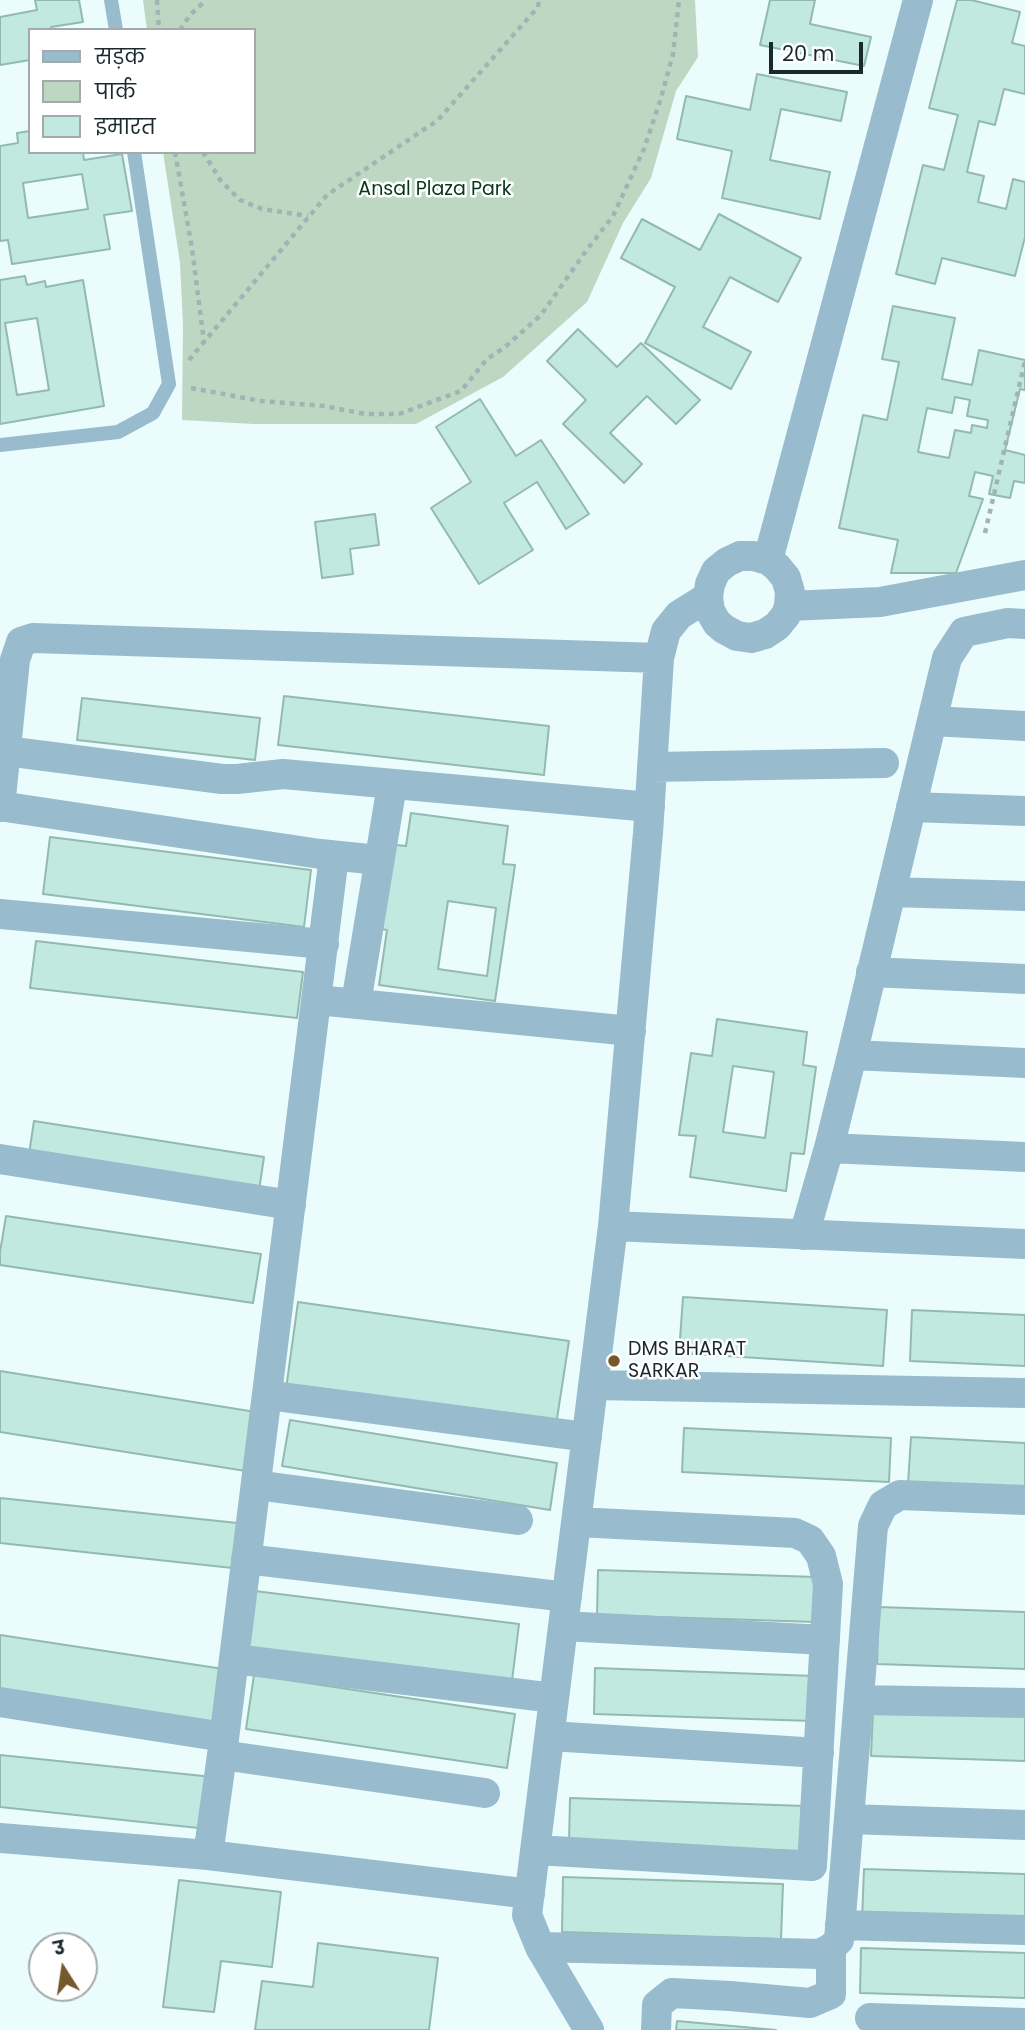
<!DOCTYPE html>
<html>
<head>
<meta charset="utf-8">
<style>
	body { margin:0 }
	#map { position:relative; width:1025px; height:2030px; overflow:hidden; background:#ebfcfd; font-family:Poppins,"Noto Sans Devanagari",sans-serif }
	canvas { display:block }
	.legend { position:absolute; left:28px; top:28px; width:228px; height:126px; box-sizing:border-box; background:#fff; border:2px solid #a3aaab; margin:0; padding:9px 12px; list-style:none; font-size:21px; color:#1a2a2c }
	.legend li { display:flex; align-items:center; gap:14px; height:35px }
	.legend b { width:35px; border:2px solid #a3aaab }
	.north { position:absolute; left:28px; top:1932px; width:70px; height:70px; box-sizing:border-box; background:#fff; border:2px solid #a3aaab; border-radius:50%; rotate:348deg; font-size:19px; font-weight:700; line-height:28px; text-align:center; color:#1a2a2c }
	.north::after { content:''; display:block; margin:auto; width:24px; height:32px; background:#75582c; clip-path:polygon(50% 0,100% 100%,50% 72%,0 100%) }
	.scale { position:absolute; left:769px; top:42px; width:94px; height:32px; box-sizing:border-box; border:4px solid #1a2a2c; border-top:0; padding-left:9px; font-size:21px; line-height:24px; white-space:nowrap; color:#1a2a2c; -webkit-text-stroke:5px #fff; paint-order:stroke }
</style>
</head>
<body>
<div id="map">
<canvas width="1025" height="2030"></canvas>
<ul class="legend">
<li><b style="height:9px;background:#98bbcd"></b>सड़क</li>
<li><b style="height:19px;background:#bed7c3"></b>पार्क</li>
<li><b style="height:19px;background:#c1e9df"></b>इमारत</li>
</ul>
<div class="north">उ</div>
<div class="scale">20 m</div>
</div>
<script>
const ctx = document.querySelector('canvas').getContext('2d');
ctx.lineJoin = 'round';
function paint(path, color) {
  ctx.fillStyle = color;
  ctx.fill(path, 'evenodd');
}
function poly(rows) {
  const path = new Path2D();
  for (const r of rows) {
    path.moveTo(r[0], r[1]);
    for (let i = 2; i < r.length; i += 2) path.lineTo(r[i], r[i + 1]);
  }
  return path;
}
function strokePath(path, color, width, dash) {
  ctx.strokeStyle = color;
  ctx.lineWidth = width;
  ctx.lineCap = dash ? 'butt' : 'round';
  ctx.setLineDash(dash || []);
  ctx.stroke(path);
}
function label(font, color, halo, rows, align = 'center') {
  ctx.font = font + ' Poppins,sans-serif';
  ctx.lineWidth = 5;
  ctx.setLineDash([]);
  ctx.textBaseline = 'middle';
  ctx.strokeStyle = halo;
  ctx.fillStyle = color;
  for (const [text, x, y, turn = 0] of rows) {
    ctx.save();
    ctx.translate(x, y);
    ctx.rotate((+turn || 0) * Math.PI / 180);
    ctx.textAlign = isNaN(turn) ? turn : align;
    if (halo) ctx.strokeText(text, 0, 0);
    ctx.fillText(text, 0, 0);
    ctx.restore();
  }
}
paint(poly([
	[143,0,695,0,698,57,676,91,651,178,623,223,587,302,503,377,416,424,253,424,182,420,183,325,180,263,163,152,254,152,254,30,147,30]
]), '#bed7c3');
const building = poly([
	[35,0,79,0,83,22,51,27,52,30,30,30,30,60,0,65,0,17,37,10,35,0],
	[770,0,815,0,810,24,871,37,864,66,760,45,770,0],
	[957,0,971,0,1020,12,1012,43,1025,46,1025,94,1004,89,995,125,979,121,967,172,984,176,978,202,1006,209,1013,179,1025,182,1025,237,1015,276,942,258,935,284,896,274,923,165,944,170,958,115,929,108,957,0],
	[757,74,847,92,841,121,781,109,770,160,830,172,820,219,722,198,732,151,677,139,686,96,750,110,757,74],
	[30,131,30,152,83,152,84,160,122,154,132,211,104,215,110,249,12,264,8,240,0,241,0,146,18,143,17,133,30,131],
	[82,174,88,209,28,218,23,183,82,174],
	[719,214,801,258,778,302,730,277,703,327,751,352,731,389,645,343,675,287,621,258,642,219,700,250,719,214],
	[25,276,27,285,45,281,46,287,83,280,104,406,0,424,0,280,25,276],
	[37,318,49,390,17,395,5,323,37,318],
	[893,306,955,318,942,379,972,385,979,350,1025,360,1025,390,1020,389,1005,450,1025,455,1025,483,1014,481,1010,498,989,494,993,476,975,472,969,496,983,499,956,573,891,573,898,540,839,528,863,415,887,420,899,362,882,359,893,306],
	[955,397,970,400,967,416,988,420,987,428,972,425,971,433,955,430,949,458,918,452,927,408,952,413,955,397],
	[578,329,617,367,641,343,700,400,676,424,647,396,610,433,642,464,624,483,563,424,586,400,547,361,578,329],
	[480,399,516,456,541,440,589,514,566,529,537,482,504,503,533,550,479,584,431,508,471,482,436,427,480,399],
	[375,514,379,545,350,549,353,574,322,578,315,522,375,514],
	[284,696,549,726,544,775,278,745,284,696],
	[82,698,260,718,255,760,77,740,82,698],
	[411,813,508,826,503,864,515,865,495,1001,379,985,387,930,374,928,387,844,406,846,411,813],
	[448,901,496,908,487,976,438,969,448,901],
	[50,837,311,870,304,927,43,894,50,837],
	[36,941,303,972,297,1018,30,988,36,941],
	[717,1019,807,1032,803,1065,816,1067,804,1154,791,1153,786,1191,690,1177,696,1136,679,1135,691,1053,712,1056,717,1019],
	[733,1066,774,1072,765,1138,723,1132,733,1066],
	[34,1121,264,1157,258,1197,28,1161,34,1121],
	[6,1216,261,1254,253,1303,0,1265,0,1252,6,1216],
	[683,1297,887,1310,883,1366,679,1353,683,1297],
	[298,1302,569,1341,556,1425,286,1389,298,1302],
	[912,1310,1025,1315,1025,1366,910,1361,912,1310],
	[0,1371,262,1413,252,1472,0,1432,0,1371],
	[290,1420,557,1463,550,1510,282,1466,290,1420],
	[684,1428,891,1438,889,1482,682,1472,684,1428],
	[911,1437,1025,1443,1025,1490,908,1484,911,1437],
	[0,1498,247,1524,242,1569,0,1543,0,1498],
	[598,1570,817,1577,816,1622,597,1615,598,1570],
	[255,1591,519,1624,512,1681,248,1648,255,1591],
	[879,1607,1025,1612,1025,1669,877,1664,879,1607],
	[0,1635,230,1670,222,1723,0,1689,0,1635],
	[595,1668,815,1676,813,1721,594,1714,595,1668],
	[254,1675,515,1714,507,1768,246,1729,254,1675],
	[873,1710,1025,1715,1025,1761,871,1756,873,1710],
	[0,1755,213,1777,208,1829,0,1807,0,1755],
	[570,1798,805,1806,803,1851,569,1843,570,1798],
	[864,1869,1025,1874,1025,1926,862,1920,864,1869],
	[563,1877,783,1884,781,1939,562,1932,563,1877],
	[179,1880,281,1892,272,1967,221,1961,214,2012,163,2007,179,1880],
	[318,1943,438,1958,429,2030,255,2030,262,1981,313,1987,318,1943],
	[861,1948,1025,1953,1025,1998,860,1993,861,1948],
	[677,2021,776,2030,676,2030,677,2021]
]);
paint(building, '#c1e9df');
strokePath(building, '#93bab0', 2);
strokePath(poly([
	[157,0,159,30],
	[180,30,190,15,206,0],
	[175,152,192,248,204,342],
	[203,152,221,181,240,200,262,209,308,216],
	[189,360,327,195,438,120,538,7,539,0],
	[191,388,261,401,324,406,365,414,399,414,461,391,487,359,505,347,541,315,586,251,613,216,644,149,661,98,673,54,679,0],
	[985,533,1025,361]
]), '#a2b3b4', 4.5, [5, 5]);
strokePath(poly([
	[111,0,116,30],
	[0,445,118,432,153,413,169,384,134,152]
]), '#98bbcd', 14);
strokePath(poly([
	[768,560,918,0],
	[789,606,880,602,1025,575],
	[932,721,1025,726],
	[6,751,222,779,237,779,283,774,650,807],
	[652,767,884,763],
	[0,806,320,854,379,860],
	[0,807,15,660,21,642,33,638,659,658],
	[911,807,1025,811],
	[891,892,1025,896],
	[0,914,324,944],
	[871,972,1025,979],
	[317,1000,631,1031],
	[356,1003,392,785],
	[852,1055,1025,1063],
	[829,1148,1025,1157],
	[0,1159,291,1205],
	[613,1226,1025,1244],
	[804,1235,829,1148,852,1055,947,658,964,632,1008,623,1025,624],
	[594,1385,1025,1393],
	[267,1395,587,1437],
	[256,1485,518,1520],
	[246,1559,567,1597],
	[563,1626,825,1640],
	[234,1659,554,1698],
	[860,1700,1025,1703],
	[0,1702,224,1737],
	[550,1736,819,1753],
	[222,1755,485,1793],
	[849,1819,1025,1825],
	[0,1838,208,1855,530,1894],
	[536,1850,812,1866,828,1584,821,1556,810,1540,795,1533,577,1522],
	[208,1855,222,1755,334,856],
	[840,1925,1025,1930],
	[540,1947,820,1954,831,1948,839,1940,873,1526,883,1505,900,1495,1025,1500],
	[870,2018,1025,2023],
	[589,2030,540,1947,527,1915,613,1226,648,833,659,658,666,631,679,615,708,597,710,584,716,571,727,562,740,556,754,556,768,560,777,567,786,578,790,592,789,606,786,615,777,626,765,634,751,638,737,636,724,629,717,623,710,611,708,597],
	[656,2030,657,2005,672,1993,730,1996,810,2003,831,1994,831,1948]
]), '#98bbcd', 30);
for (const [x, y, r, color] of [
	[614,1361,7,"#75582c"]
]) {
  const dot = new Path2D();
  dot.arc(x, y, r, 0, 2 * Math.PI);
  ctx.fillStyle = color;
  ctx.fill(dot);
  strokePath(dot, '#fff', 2.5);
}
label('19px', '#07381b', '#fff', [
	["Ansal Plaza Park",435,190]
]);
label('19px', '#1a2a2c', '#fff', [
	["DMS BHARAT",628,1350],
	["SARKAR",628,1372]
], 'left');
</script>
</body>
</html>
